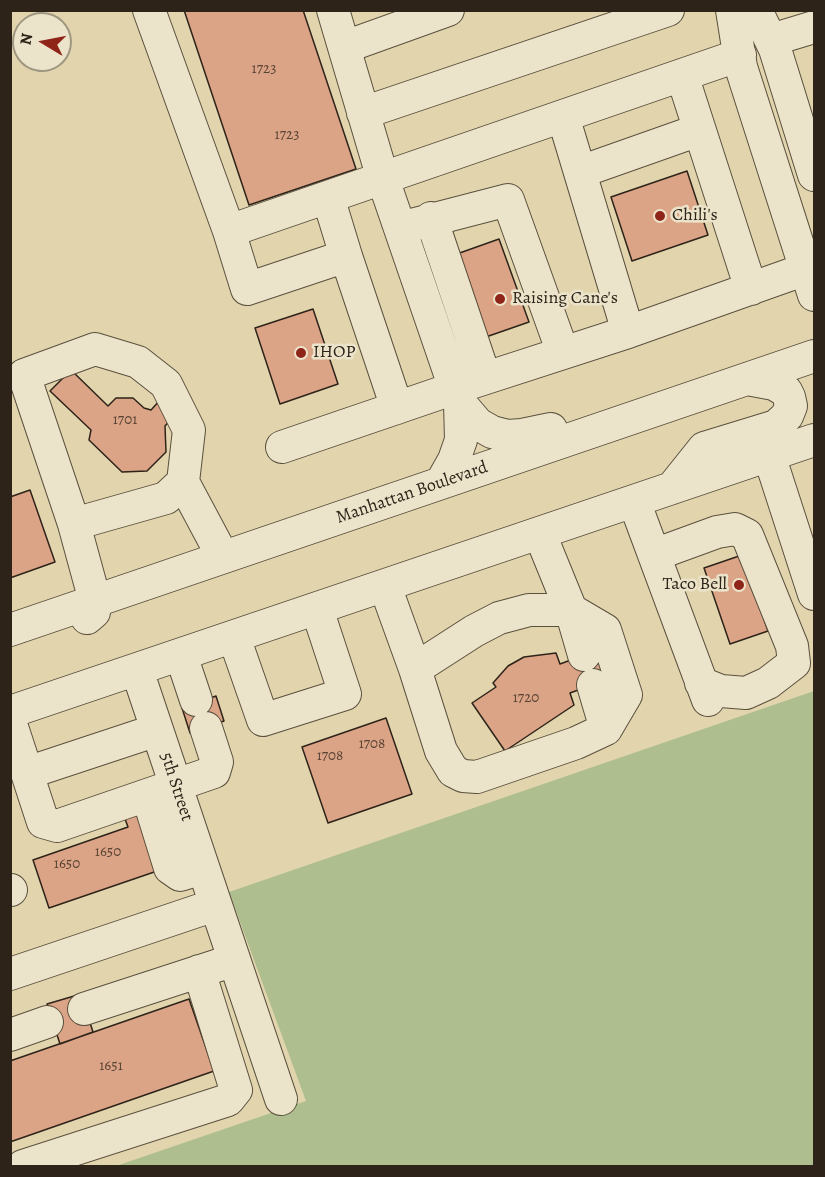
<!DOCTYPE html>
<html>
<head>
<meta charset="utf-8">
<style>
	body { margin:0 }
	#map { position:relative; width:825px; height:1177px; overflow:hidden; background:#e2d5ae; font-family:Alegreya,serif }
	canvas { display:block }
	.frame { position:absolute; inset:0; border:12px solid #2d2319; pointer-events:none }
	.north { position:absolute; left:12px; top:12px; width:60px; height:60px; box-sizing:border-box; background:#ece4ca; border:2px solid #a09783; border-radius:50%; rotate:280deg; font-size:16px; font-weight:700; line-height:24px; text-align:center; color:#2d2319 }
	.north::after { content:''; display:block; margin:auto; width:21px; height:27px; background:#8f2418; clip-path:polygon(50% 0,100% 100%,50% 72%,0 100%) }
</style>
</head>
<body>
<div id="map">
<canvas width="825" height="1177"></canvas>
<div class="frame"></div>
<div class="north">N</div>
</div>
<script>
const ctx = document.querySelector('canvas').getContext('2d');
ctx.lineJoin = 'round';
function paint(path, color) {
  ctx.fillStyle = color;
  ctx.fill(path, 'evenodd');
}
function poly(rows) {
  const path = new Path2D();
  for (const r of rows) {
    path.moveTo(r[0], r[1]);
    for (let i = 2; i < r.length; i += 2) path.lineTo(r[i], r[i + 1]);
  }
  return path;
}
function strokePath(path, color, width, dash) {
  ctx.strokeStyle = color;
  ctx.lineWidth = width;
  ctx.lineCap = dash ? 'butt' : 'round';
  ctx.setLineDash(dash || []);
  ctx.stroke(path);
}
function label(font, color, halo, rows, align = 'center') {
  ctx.font = font + ' Alegreya,serif';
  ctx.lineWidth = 5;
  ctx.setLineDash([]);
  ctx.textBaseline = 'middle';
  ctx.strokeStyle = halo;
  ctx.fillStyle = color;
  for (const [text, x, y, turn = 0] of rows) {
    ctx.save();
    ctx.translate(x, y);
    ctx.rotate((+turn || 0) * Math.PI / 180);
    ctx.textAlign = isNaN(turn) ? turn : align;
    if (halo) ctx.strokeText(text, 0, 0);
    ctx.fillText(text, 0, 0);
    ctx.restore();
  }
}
paint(poly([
	[814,691,814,1166,116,1166,306,1101,229,892]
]), '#aebe8e');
const building = poly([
	[184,10,303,10,356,169,249,205,184,10],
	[687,171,708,235,632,261,611,197,687,171],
	[499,239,529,322,483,338,454,255,499,239],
	[313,309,338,384,280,404,255,328,313,309],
	[71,370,108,406,116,398,133,398,144,408,151,410,161,399,176,414,165,426,166,452,147,471,122,472,89,440,91,430,50,391,71,370],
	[30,490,55,562,10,578,10,497,30,490],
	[742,555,768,631,730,644,704,568,742,555],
	[603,648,614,677,570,693,574,705,505,751,472,703,496,687,493,683,508,666,524,657,556,653,560,664,603,648],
	[216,696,224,721,190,733,182,708,216,696],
	[386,718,412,794,328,823,302,747,386,718],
	[141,802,163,869,49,908,33,860,128,827,121,808,141,802],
	[81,994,93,1032,60,1044,47,1004,81,994],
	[189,999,214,1071,10,1142,10,1061,189,999]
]);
paint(building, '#dca486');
strokePath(building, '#2d2319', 1.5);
const minor = poly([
	[149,10,229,231],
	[333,10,383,179,460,403,461,440,454,460,441,483],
	[732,10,741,67,814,295],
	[756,10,775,49,814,175],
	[771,40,814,27],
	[345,47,448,10],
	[682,75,751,289],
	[363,113,668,10],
	[563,116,628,332,806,269],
	[580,172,699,130],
	[328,197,346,256],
	[431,218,485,378],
	[400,228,508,200,563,353],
	[460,403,478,424,492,432,507,436,522,435,551,429],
	[397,408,346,256,247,289,229,231,740,55],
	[282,447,455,388,628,332],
	[769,455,814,594],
	[672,488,704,448,776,426,787,416,791,406,789,397,786,391,774,384,747,379],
	[634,501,708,700],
	[74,524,166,498,183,482],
	[654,555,717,532,735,529,747,535,792,646,794,663,768,683,746,693,721,691,701,683],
	[385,586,415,669,474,631,499,618,529,610,571,610,540,534],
	[571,610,584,655],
	[87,618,94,612,95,601,74,524,24,375,95,349,138,362,166,384,189,430,183,482,223,557],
	[10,630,814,356],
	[234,637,263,720,345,694,317,609],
	[181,655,196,700],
	[415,669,441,751,453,771,463,776,477,777,576,743,606,729,626,695,605,630,571,610],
	[137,670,281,1099],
	[593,685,606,729],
	[10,712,814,440],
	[10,721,43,822,57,826,214,772,217,762,206,728],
	[27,773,157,730],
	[154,793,152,810,170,868,180,875,203,868],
	[10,890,11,890],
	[10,974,215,905],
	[84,1009,219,965],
	[10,1035,47,1022],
	[23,1166,228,1100,236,1090,199,971]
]);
strokePath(minor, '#5a503e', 34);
strokePath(minor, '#ece4ca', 32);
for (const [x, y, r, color] of [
	[660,216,6,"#8f2418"],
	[500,299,6,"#8f2418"],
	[301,353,6,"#8f2418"],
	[739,585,6,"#8f2418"]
]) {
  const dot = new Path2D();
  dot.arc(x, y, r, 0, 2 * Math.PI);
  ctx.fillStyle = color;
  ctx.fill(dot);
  strokePath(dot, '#ece4ca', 2);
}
label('15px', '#594334', null, [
	["1723",264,69],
	["1723",287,135],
	["1701",125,420],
	["1720",526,698],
	["1708",372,744],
	["1708",330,756],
	["1650",108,852],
	["1650",67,864],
	["1651",111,1066]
]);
label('18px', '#2d2319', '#ece4ca', [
	["Chili's",672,216],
	["Raising Cane's",512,299],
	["IHOP",313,353],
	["Taco Bell",727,585,"right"]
], 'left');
label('18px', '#2d2319', '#ece4ca', [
	["Manhattan Boulevard",412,493,-19],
	["5th Street",176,787,72]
]);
</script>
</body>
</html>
